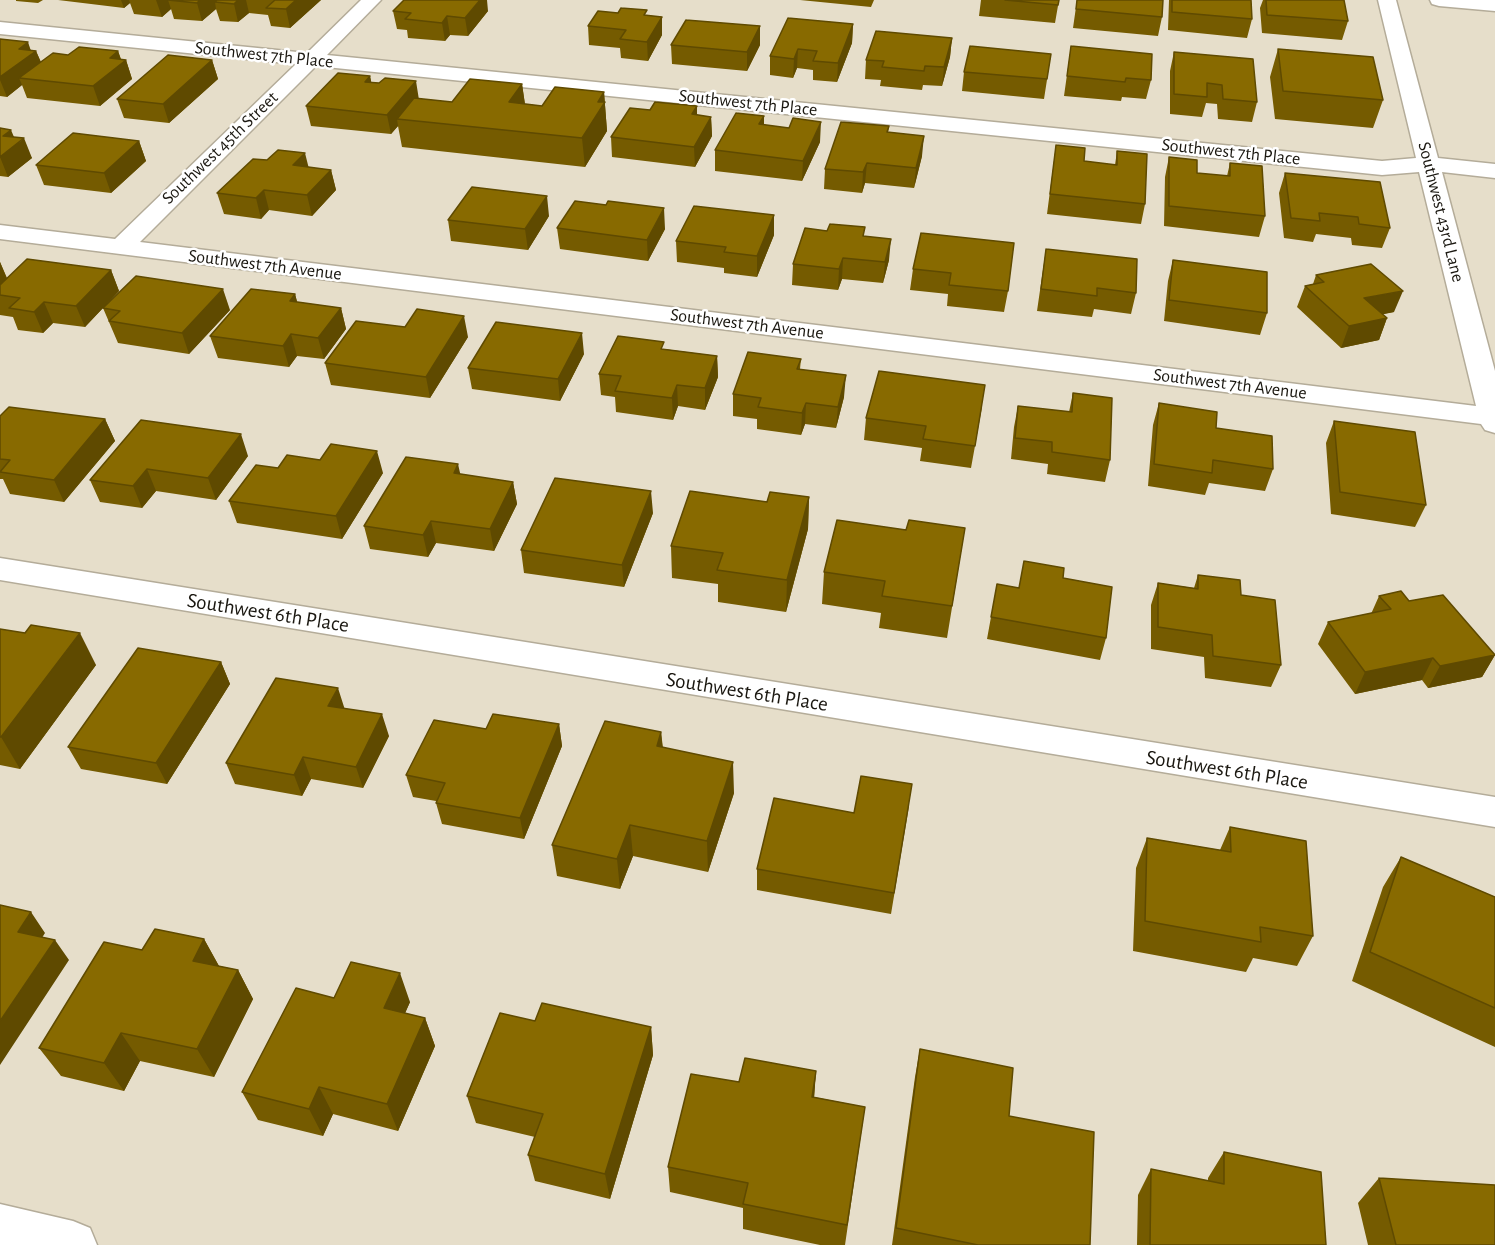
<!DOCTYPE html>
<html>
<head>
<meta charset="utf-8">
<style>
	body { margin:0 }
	canvas { display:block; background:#e6deca }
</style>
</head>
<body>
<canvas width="1495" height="1245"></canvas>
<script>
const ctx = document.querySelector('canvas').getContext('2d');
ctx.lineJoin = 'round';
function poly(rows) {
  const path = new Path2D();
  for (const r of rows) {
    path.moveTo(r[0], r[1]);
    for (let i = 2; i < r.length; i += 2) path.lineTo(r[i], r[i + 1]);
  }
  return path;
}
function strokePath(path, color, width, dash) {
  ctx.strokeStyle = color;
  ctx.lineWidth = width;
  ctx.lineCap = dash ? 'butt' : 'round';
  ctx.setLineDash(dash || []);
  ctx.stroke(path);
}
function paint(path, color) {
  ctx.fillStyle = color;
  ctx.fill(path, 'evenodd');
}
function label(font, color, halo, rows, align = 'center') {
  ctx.font = font + ' "Alegreya Sans",sans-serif';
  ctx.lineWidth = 5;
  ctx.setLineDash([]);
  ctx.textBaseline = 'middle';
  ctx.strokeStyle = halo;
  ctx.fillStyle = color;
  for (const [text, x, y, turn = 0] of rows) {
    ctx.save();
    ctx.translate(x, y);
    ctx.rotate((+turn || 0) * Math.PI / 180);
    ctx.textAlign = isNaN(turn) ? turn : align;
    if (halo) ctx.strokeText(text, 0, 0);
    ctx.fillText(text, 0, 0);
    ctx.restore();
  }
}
const minor = poly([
	[361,0,381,0,327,55,1382,161,1416,158,1378,0,1396,0,1438,158,1495,164,1495,178,1442,172,1495,371,1495,433,1485,430,1481,424,0,239,0,225,115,239,296,64,0,34,0,22,307,53,361,0],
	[316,66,1382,175,1419,172,1476,406,140,242,316,66],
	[1430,0,1495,0,1495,11,1439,6,1432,4,1430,0],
	[0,558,1495,797,1495,827,0,580,0,558],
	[0,1204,73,1221,90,1228,97,1245,0,1245,0,1204]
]);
strokePath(minor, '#b4ac99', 3);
paint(minor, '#fff');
paint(poly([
	[16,0,43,0,38,3,16,1],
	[58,0,321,0,290,28,271,26,268,15,249,13,238,22,220,21,216,9,202,21,174,19,171,9,162,17,134,14,130,3,124,8],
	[800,0,874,0,871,7],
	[981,0,1059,0,1055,23,979,16],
	[1077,0,1162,17,1158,36,1073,28],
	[1169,0,1251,0,1252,19,1247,38,1168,30],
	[1263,0,1344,0,1348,21,1342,40,1262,33,1260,8],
	[393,11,488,11,468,36,450,35,445,41,408,38,407,30,397,29],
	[647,16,662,17,662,35,648,61,621,58,620,48,589,45,588,26],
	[853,24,852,43,837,82,813,80,813,70,797,68,793,78,770,75,770,56],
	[760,26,760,45,747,71,672,64,671,45],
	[952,38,950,57,942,86,923,85,922,90,880,86,881,80,865,79,866,60],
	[0,39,31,50,36,51,41,62,68,55,118,51,121,59,126,60,132,79,100,106,27,98,22,85,7,97,0,96],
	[1071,46,1151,80,1146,99,1122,97,1121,101,1064,96],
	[1278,49,1383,100,1373,128,1275,119,1270,77],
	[1174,52,1257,102,1252,122,1218,119,1217,104,1206,103,1202,117,1170,114,1170,71],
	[1051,54,1044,99,962,91,964,72],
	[212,60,218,79,169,123,124,118,117,99],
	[370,76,371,82,419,99,452,102,522,84,525,104,542,106,604,92,607,131,585,167,402,147,398,126,391,134,311,126,306,106],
	[697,106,697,115,711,117,712,136,695,167,612,157,611,137,650,110],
	[764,116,764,125,820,142,802,181,715,171,715,150],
	[889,126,888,133,922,156,914,188,865,183,862,193,824,189,825,169],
	[0,128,14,137,32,158,8,177,0,176],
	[139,141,146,161,111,193,44,185,36,165],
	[1056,145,1084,161,1115,165,1117,151,1145,204,1141,224,1047,214],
	[1169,157,1197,173,1227,176,1230,163,1265,216,1259,237,1164,226,1165,177],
	[308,167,331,170,336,190,312,216,269,210,261,219,224,214,217,193],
	[1285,173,1390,228,1382,248,1352,245,1351,238,1316,234,1313,242,1284,238,1279,193],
	[774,215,774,235,757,277,724,273,724,268,677,262,676,241],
	[549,216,528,250,451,241,448,220],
	[557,228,665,229,648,261,560,249],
	[921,233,1008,291,1004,312,947,306,948,294,910,290,913,269],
	[865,236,889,260,883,283,842,279,838,290,792,285,793,264],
	[1046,249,1136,293,1131,314,1094,309,1092,317,1037,311],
	[1173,260,1267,313,1260,335,1164,321,1168,281],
	[0,262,7,278,111,270,119,291,106,305,230,310,189,354,118,343,103,308,85,327,53,323,43,333,18,330,13,317,0,315],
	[1316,275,1394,312,1382,314,1387,318,1379,340,1341,348,1297,307,1305,286,1313,284],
	[295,294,297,302,341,308,346,329,324,359,297,356,289,367,218,358,210,336],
	[405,327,468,337,430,398,331,385,325,363],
	[664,349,717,356,718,377,705,410,678,406,673,420,616,412,615,397,601,395,599,374],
	[584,354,560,401,472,389,468,368],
	[801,359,800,369,844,397,836,428,805,424,801,435,757,429,757,419,733,416,733,394],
	[1073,393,1110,460,1105,482,1047,474,1048,464,1011,459,1014,427,1018,406,1069,412],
	[1159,403,1216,428,1273,469,1265,491,1209,483,1205,495,1148,486,1153,425],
	[982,407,971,468,920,461,922,448,864,440,866,418],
	[0,416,105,419,115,441,64,502,10,494,3,479,0,479],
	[141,420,248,456,216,500,156,491,142,508,100,502,90,480],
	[1334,421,1426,505,1415,527,1331,514,1326,443],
	[278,468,383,473,342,539,237,523,229,501],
	[460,474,513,482,517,504,494,551,436,543,428,557,370,549,364,526],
	[809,497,808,529,786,612,718,602,718,584,672,578,671,546,767,502],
	[653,513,624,587,524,573,521,550],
	[965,528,947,638,879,628,881,613,822,604,824,572,906,530],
	[1198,575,1241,595,1281,665,1271,687,1205,678,1204,657,1151,649,1151,605,1158,583,1194,588],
	[1063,578,1106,638,1100,660,987,639,997,584,1018,588],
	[1379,596,1409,601,1495,655,1482,677,1428,688,1422,680,1355,694,1318,644,1328,622,1371,614],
	[0,629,96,665,20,769,0,765],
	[221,662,230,684,167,784,81,769,68,747],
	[344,708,389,736,363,788,311,779,302,796,235,784,226,763],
	[559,724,562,746,524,839,442,824,436,803,436,801,413,797,406,775,486,729],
	[661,732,663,748,734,793,708,872,633,856,620,889,557,876,552,845],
	[909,806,891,914,757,890,757,869,854,813],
	[1230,827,1313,936,1297,966,1253,958,1246,972,1133,951,1136,868,1147,838,1220,850],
	[1401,857,1495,897,1495,1047,1352,981,1383,887],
	[204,939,219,966,238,970,253,999,214,1077,140,1061,124,1091,61,1076,39,1048,142,950],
	[334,998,410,1002,405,1013,425,1018,435,1046,398,1131,333,1114,323,1136,258,1120,242,1092],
	[535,1021,651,1027,653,1055,610,1199,535,1181,528,1155,535,1137,476,1123,467,1096],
	[920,1049,1009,1116,1090,1245,892,1245,915,1077],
	[816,1071,814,1097,865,1107,845,1245,820,1245,743,1229,743,1208,670,1192,668,1167,739,1082],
	[1224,1152,1326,1245,1137,1245,1138,1195,1151,1169,1208,1181,1208,1178],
	[1379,1178,1495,1245,1368,1245,1358,1203]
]), '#755b00');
paint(poly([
	[121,0,129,0,130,3,124,8],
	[156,0,169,0,168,0,171,9,162,17],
	[200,0,226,0,215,2,216,9,202,21,197,3],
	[238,0,246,0,249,13,238,22,234,4],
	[296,0,321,0,290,28,286,9],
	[480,0,487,0,488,11,468,36,465,18],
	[447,16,450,35,445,41,442,23],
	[662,17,662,35,648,61,647,42],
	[853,24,852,43,837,82,838,63],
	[760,26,760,45,747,71,747,52],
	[952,38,950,57,942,86,944,67],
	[28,42,32,54,36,51,44,70,19,78,22,85,7,97,0,80,0,77,19,49],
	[798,49,797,68,793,78,794,59],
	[118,51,122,63,126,60,132,79,100,106,93,86,110,58],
	[212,60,218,79,169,123,163,104],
	[370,76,374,95,365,82],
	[416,81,419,100,397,119,398,126,391,134,387,115],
	[522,84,526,112,509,102],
	[604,92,607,131,585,167,582,138,598,102],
	[697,106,697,126,692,114],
	[764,116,764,136,759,124],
	[711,117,712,136,695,167,694,147],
	[821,122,820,142,802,181,803,161],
	[11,130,17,144,24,138,32,158,8,177,0,157,3,136],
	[924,136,922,156,914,188,916,168],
	[139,141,146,161,111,193,104,173],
	[305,153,310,173,293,165],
	[867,163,865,183,862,193,863,172],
	[331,170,336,190,312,216,307,195],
	[264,190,269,210,261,219,256,198],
	[547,196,549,216,528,250,525,229],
	[664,208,665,229,648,261,647,240],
	[774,215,774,235,757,277,757,256],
	[891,239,889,260,883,283,885,262],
	[843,258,842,279,838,290,839,269],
	[0,262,7,279,0,285],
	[111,270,119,291,85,327,76,306],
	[223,289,230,310,189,354,182,333],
	[1403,291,1394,312,1356,320,1364,298],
	[295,294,301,316,290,301],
	[44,302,53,323,43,333,34,312],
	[341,308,346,329,324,359,318,338],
	[464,316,468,337,430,398,426,377],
	[1387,318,1379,340,1341,348,1349,326],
	[582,333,584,354,560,401,558,379],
	[291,334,297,356,289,367,283,346],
	[717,356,718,377,705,410,705,388],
	[846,375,844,397,836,428,838,407],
	[677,385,678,406,673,420,672,398],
	[806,403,805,424,801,435,802,413],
	[105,419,115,441,64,502,54,480],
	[241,434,248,456,216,500,208,478],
	[377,451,383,473,342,539,336,516],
	[458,464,463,486,454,473],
	[147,469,156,491,142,508,133,486],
	[513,482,517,504,494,551,490,529],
	[651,491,653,513,624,587,622,565],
	[809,497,808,529,786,612,787,580],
	[431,521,436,543,428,557,423,535],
	[80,633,96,665,20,769,1,737],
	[1495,655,1482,677,1428,688,1440,666],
	[1433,658,1422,680,1355,694,1365,672],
	[221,662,230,684,167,784,156,763],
	[338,688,345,710,328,706],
	[382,714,389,736,363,788,356,767],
	[559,724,562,746,524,839,520,818],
	[661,732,664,764,657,746],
	[303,757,311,779,302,796,294,775],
	[733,762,734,793,708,872,707,841],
	[630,825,633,856,620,889,617,859],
	[31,912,45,933,33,952,18,932],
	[204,939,220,968,193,961],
	[55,940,69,960,0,1065,0,1021],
	[238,970,253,999,214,1077,197,1049],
	[400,973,410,1002,395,1036,384,1008],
	[425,1018,435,1046,398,1131,387,1104],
	[651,1027,653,1055,610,1199,605,1174],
	[121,1033,140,1061,124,1091,104,1063],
	[816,1071,814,1099,812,1097],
	[319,1087,333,1114,323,1136,309,1109]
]), '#5f4a00');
const building = poly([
	[168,0,200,0,197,3,168,0],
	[217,0,238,0,234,4,215,2,217,0],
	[275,0,296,0,286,9,266,8,275,0],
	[404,0,480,0,465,18,447,16,442,23,405,19,411,13,393,11,404,0],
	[1005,0,1059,0,1058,5,1005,0],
	[1077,0,1163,0,1162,17,1076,9,1077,0],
	[1172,0,1251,0,1252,19,1172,12,1172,0],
	[1266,0,1344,0,1348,21,1267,15,1266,0],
	[621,8,647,10,644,15,662,17,647,42,620,39,626,30,588,26,598,11,618,13,621,8],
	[788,18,853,24,838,63,813,61,817,51,798,49,794,59,770,56,788,18],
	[686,20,760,26,747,52,671,45,686,20],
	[876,31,952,38,944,67,925,66,924,71,882,67,884,61,866,60,876,31],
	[0,39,28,42,19,49,36,51,0,77,0,39],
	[970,46,1051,54,1047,79,964,72,970,46],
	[1071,46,1152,54,1151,80,1126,78,1125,82,1067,76,1071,46],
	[79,47,118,51,110,58,126,60,93,86,19,78,53,53,68,55,79,47],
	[1278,49,1373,57,1383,100,1283,91,1278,49],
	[1174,52,1253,59,1257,102,1223,99,1222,85,1207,83,1207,97,1174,94,1174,52],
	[168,55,212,60,163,104,117,99,168,55],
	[338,73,370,76,365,82,379,83,385,78,416,81,387,115,306,106,338,73],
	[470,79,522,84,509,102,542,106,555,87,604,92,598,102,605,102,582,138,397,119,414,98,452,102,470,79],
	[655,102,697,106,692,114,711,117,694,147,611,137,630,108,650,110,655,102],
	[736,113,764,116,759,124,789,128,793,118,821,122,803,161,715,150,736,113],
	[841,122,889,126,887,132,924,136,916,168,867,163,863,172,825,169,841,122],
	[0,128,11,130,3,136,24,138,0,157,0,128],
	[73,133,139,141,104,173,36,165,73,133],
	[1056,145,1085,148,1084,161,1117,165,1117,151,1147,154,1145,204,1050,194,1056,145],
	[278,150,305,153,293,165,331,170,307,195,264,190,256,198,217,193,253,159,267,160,278,150],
	[1169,157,1197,160,1197,173,1230,176,1230,163,1262,166,1265,216,1169,206,1169,157],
	[1285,173,1380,182,1390,228,1359,224,1358,217,1319,213,1320,221,1291,218,1285,173],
	[472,187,547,196,525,229,448,220,472,187],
	[575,201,606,205,608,201,664,208,647,240,557,228,575,201],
	[694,206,774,215,757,256,724,252,726,247,676,241,694,206],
	[830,224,865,227,863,236,891,239,885,262,843,258,839,269,793,264,805,228,827,231,830,224],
	[921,233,1014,243,1008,291,949,285,951,273,913,269,921,233],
	[1046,249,1137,259,1136,293,1097,288,1097,296,1041,289,1046,249],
	[27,259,111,270,76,306,44,302,34,312,9,308,20,298,0,295,0,285,27,259],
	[1173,260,1267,272,1267,313,1169,300,1173,260],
	[1371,264,1403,291,1364,298,1387,318,1349,326,1305,286,1324,282,1316,275,1371,264],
	[136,276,223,289,182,333,109,321,120,311,103,308,136,276],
	[251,289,295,294,290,301,341,308,318,338,291,334,283,346,210,336,251,289],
	[417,309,464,316,426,377,325,363,356,321,405,327,417,309],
	[496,322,582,333,558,379,468,368,496,322],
	[618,336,664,342,661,349,717,356,705,388,677,385,672,398,615,391,621,376,599,374,618,336],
	[748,352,801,359,797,369,846,375,838,407,806,403,802,413,758,407,761,398,733,394,748,352],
	[879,371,985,385,975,446,923,439,926,426,866,418,879,371],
	[1073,393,1112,398,1110,460,1052,452,1052,442,1015,438,1018,406,1072,412,1073,393],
	[1159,403,1217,412,1216,428,1272,436,1273,469,1213,460,1212,473,1154,464,1159,403],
	[9,407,105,419,54,480,0,472,10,460,0,459,0,416,9,407],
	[141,420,241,434,208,478,147,469,133,486,90,480,141,420],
	[1334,421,1415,432,1426,505,1340,492,1334,421],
	[331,444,377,451,336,516,229,501,256,465,278,468,287,455,320,460,331,444],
	[406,457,458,464,454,473,513,482,490,529,431,521,423,535,364,526,406,457],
	[555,478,651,491,622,565,521,550,555,478],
	[690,491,767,502,770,492,809,497,787,580,717,570,723,553,671,546,690,491],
	[837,520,906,530,909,520,965,528,952,606,882,596,885,581,824,572,837,520],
	[1024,561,1064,568,1063,578,1112,587,1106,638,991,617,997,584,1019,588,1024,561],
	[1198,575,1240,580,1241,595,1275,600,1281,665,1213,656,1212,635,1158,627,1158,583,1198,589,1198,575],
	[1401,591,1409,601,1443,595,1495,655,1440,666,1433,658,1365,672,1328,622,1391,609,1379,596,1401,591],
	[31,625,80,633,1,737,0,737,0,629,25,633,31,625],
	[138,648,221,662,156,763,68,747,138,648],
	[276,678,338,688,328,706,382,714,356,767,303,757,294,775,226,763,276,678],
	[493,714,559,724,520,818,436,803,445,783,406,775,434,720,486,729,493,714],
	[605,721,661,732,657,746,733,762,707,841,630,825,617,859,552,845,605,721],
	[861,776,912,784,894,893,757,869,774,798,854,813,861,776],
	[1230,827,1306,841,1313,936,1260,927,1261,942,1145,921,1147,838,1231,852,1230,827],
	[1401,857,1495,897,1495,1008,1370,952,1401,857],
	[0,905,31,912,18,932,55,940,0,1021,0,905],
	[155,929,204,939,193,961,238,970,197,1049,121,1033,104,1063,39,1048,104,942,142,950,155,929],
	[351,962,400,973,384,1008,425,1018,387,1104,319,1087,309,1109,242,1092,296,988,334,998,351,962],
	[542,1003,651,1027,605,1174,528,1155,543,1114,467,1096,500,1013,535,1021,542,1003],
	[920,1049,1013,1068,1009,1116,1094,1132,1090,1245,978,1245,896,1228,920,1049],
	[745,1058,816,1071,812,1097,865,1107,847,1225,743,1204,748,1183,668,1167,691,1074,739,1082,745,1058],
	[1224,1152,1321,1172,1326,1245,1150,1245,1151,1169,1224,1184,1224,1152],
	[1379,1178,1495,1185,1495,1245,1396,1245,1379,1178]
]);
paint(building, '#886a00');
strokePath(building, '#5f4a00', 1.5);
label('18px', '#1a1710', '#fff', [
	["Southwest 7th Place",264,55,6],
	["Southwest 7th Place",748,103,6],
	["Southwest 45th Street",220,148,-44],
	["Southwest 7th Place",1231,152,6],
	["Southwest 43rd Lane",1441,212,76],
	["Southwest 7th Avenue",265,265,7],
	["Southwest 7th Avenue",747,324,7],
	["Southwest 7th Avenue",1230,384,7]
]);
label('21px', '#1a1710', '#fff', [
	["Southwest 6th Place",268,613,9],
	["Southwest 6th Place",747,692,9],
	["Southwest 6th Place",1227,770,9]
]);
</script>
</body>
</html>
